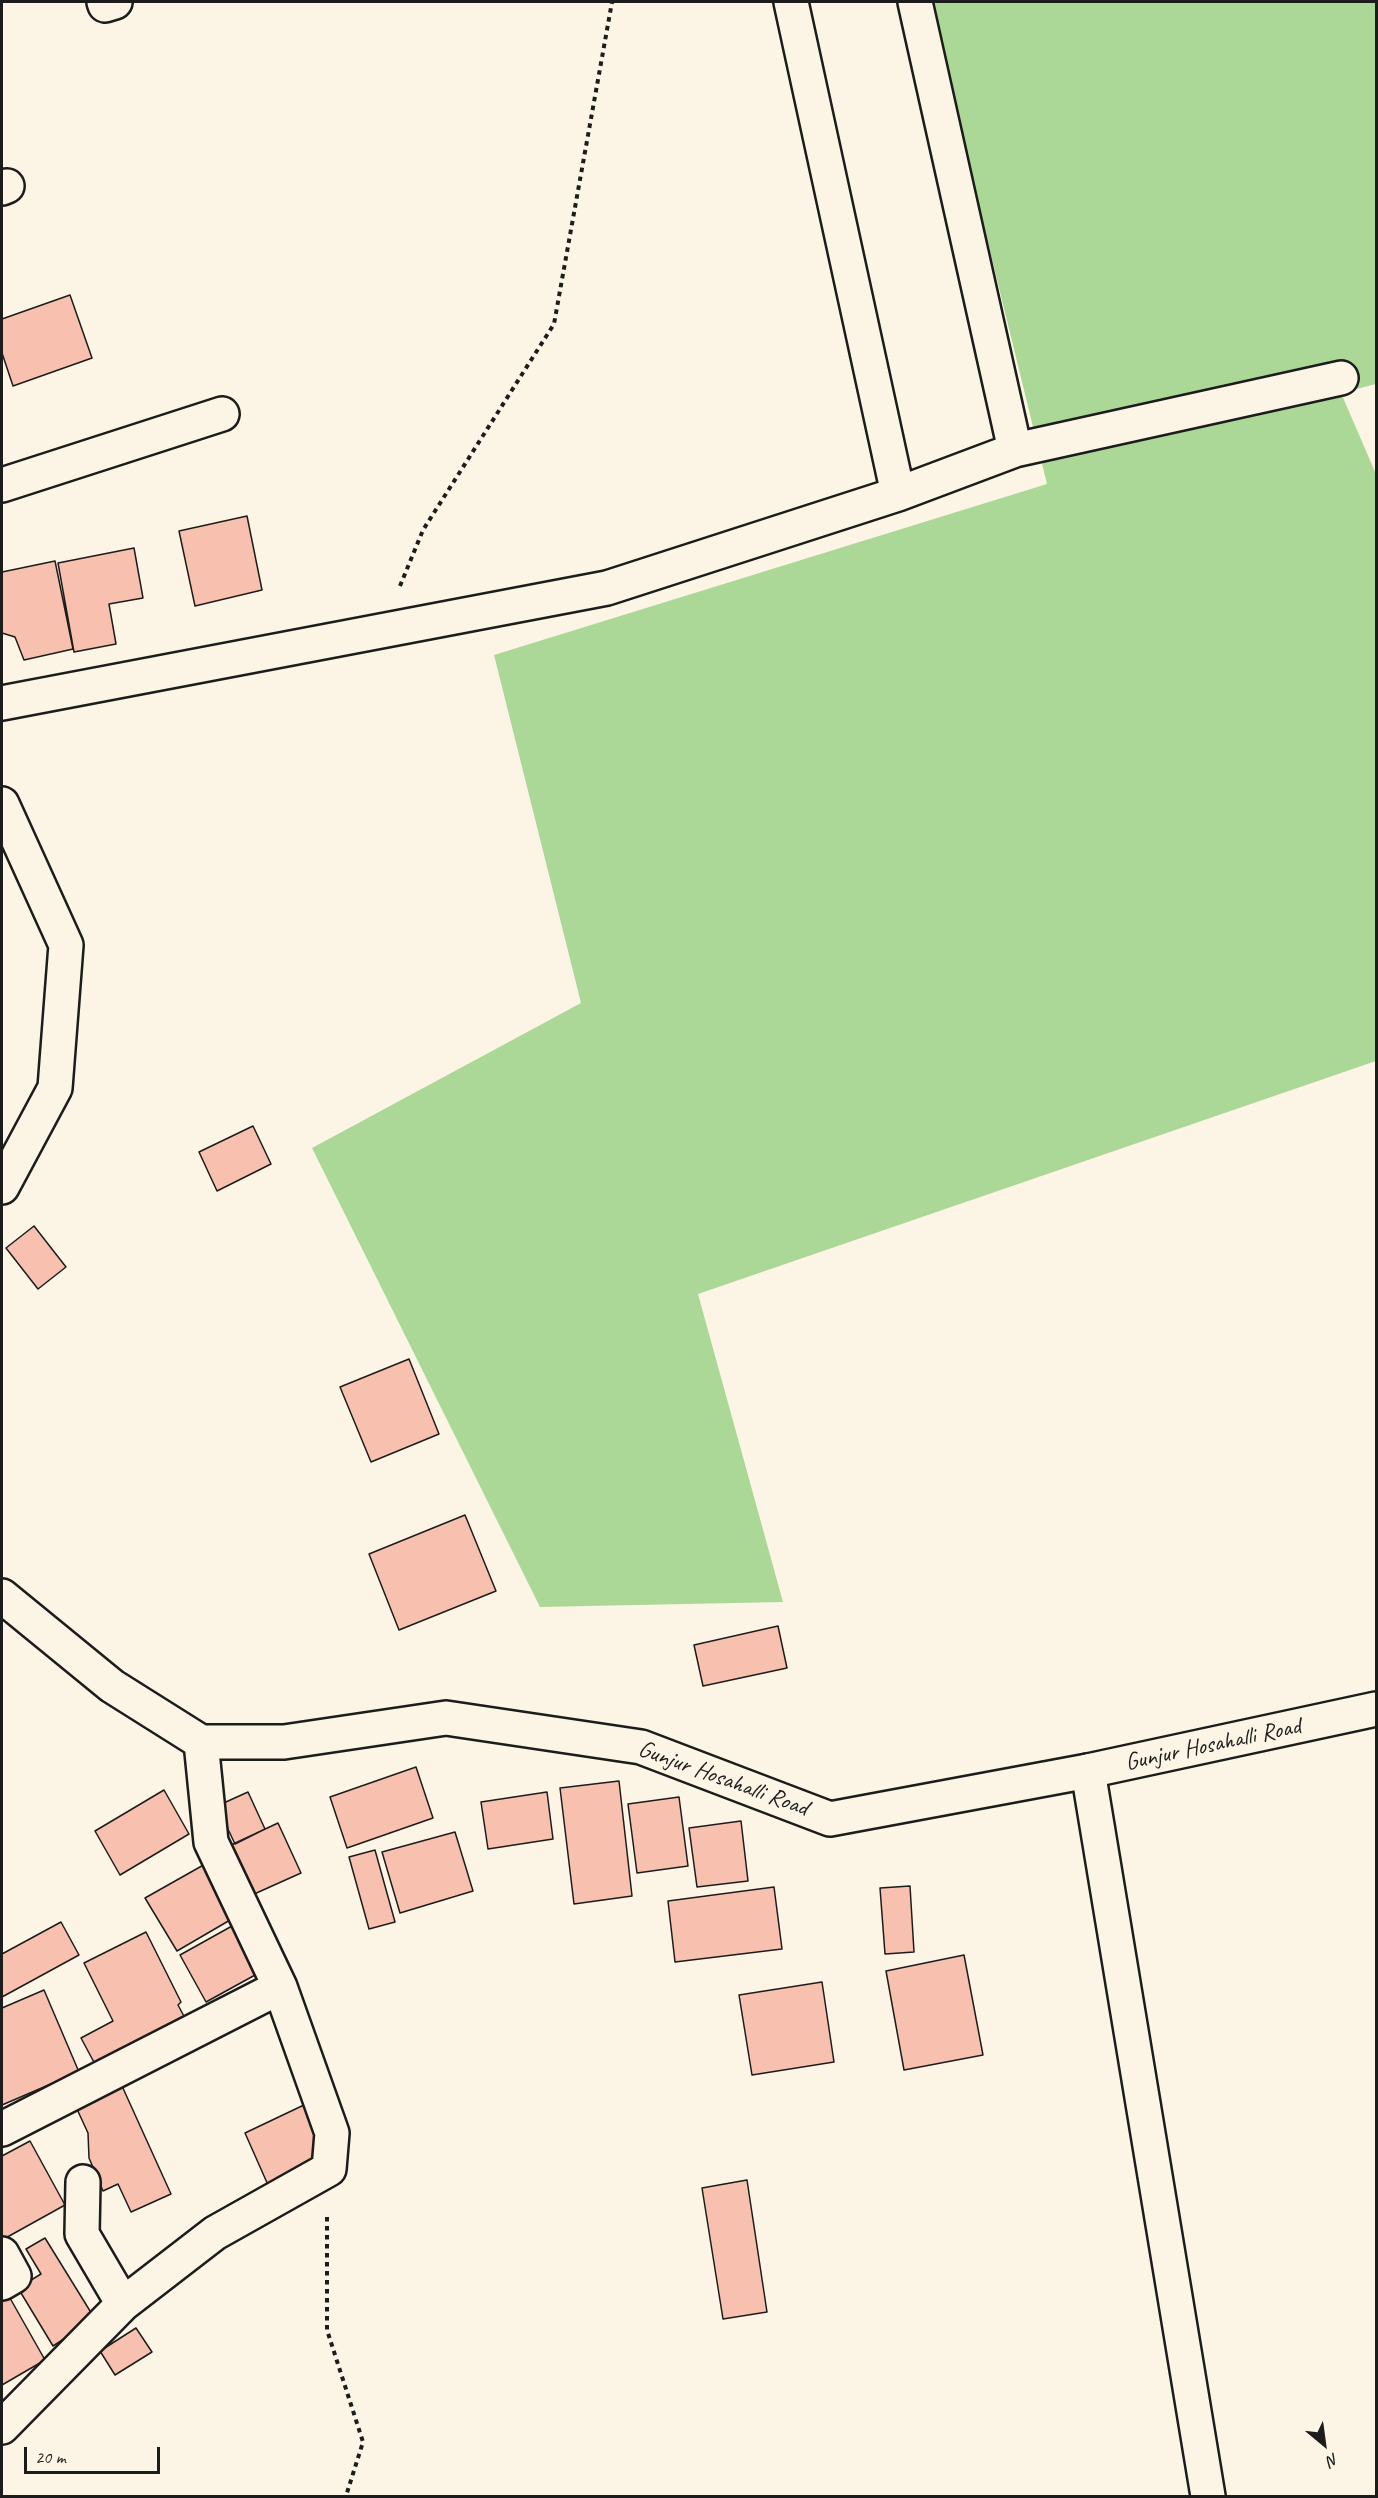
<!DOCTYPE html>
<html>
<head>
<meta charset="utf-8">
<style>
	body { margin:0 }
	#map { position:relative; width:1378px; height:2498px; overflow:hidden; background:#fcf5e5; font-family:Caveat,sans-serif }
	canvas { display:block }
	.frame { position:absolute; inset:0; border:3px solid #1c1c1c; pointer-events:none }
	.north { position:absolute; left:1294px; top:2414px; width:60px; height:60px; -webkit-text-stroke:4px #fcf5e5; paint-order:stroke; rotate:151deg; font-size:16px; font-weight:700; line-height:24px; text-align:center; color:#1c1c1c }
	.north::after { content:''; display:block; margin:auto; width:21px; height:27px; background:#1c1c1c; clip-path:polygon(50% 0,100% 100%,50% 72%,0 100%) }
	.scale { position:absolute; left:24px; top:2447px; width:136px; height:27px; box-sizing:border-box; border:3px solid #1c1c1c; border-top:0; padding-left:8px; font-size:18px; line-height:21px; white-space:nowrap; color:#1c1c1c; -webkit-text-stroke:4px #fcf5e5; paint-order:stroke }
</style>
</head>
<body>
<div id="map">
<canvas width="1378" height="2498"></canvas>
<div class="frame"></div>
<div class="north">N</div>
<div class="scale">20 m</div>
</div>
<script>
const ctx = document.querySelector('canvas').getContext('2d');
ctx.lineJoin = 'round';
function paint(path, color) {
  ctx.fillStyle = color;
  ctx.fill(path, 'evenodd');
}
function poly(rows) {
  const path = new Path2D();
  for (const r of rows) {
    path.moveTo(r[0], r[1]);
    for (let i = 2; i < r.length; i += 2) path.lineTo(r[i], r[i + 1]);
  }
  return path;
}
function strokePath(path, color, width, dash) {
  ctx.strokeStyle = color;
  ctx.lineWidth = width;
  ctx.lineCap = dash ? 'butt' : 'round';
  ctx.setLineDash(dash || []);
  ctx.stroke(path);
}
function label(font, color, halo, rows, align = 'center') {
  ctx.font = font + ' Caveat,sans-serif';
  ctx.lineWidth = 4.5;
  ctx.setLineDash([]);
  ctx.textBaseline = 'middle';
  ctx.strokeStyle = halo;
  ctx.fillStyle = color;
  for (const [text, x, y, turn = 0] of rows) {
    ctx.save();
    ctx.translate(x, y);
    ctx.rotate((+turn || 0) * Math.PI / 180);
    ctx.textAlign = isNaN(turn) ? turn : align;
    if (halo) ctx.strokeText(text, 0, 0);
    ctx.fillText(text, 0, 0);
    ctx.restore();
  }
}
paint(poly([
	[929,2,1376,2,1376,384,1341,393,1376,474,1376,1061,698,1294,783,1602,540,1607,312,1148,581,1003,494,655,1047,484]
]), '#acd897');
const building = poly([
	[70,295,92,358,13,386,2,353,2,319,70,295],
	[247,516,262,590,195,606,179,531,247,516],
	[134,548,143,598,109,604,116,644,74,652,58,563,134,548],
	[55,561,73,649,24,660,15,637,2,633,2,572,55,561],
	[253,1126,271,1164,217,1191,199,1152,253,1126],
	[34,1226,66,1267,38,1289,6,1248,34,1226],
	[409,1359,439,1434,371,1462,340,1387,409,1359],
	[465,1515,496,1591,399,1630,369,1554,465,1515],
	[778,1626,787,1668,703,1686,694,1645,778,1626],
	[416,1767,433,1818,347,1848,330,1797,416,1767],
	[619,1781,632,1896,574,1904,560,1788,619,1781],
	[164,1790,189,1834,120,1875,95,1831,164,1790],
	[248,1792,265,1829,235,1844,217,1806,248,1792],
	[547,1792,553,1839,488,1849,481,1802,547,1792],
	[679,1797,688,1866,637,1873,628,1804,679,1797],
	[741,1821,748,1881,697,1887,689,1828,741,1821],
	[278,1823,301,1873,252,1895,229,1846,278,1823],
	[455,1832,473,1891,400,1913,382,1852,455,1832],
	[375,1850,395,1922,369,1929,349,1857,375,1850],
	[207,1863,237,1916,177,1951,145,1898,207,1863],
	[910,1886,914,1952,885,1954,880,1888,910,1886],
	[774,1887,782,1949,675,1962,668,1901,774,1887],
	[241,1921,266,1969,206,2002,180,1955,241,1921],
	[61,1922,79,1955,2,1997,2,1954,61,1922],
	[146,1932,181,2002,178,2005,186,2020,96,2066,81,2038,113,2021,84,1963,146,1932],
	[964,1955,983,2055,904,2070,886,1971,964,1955],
	[822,1982,834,2062,752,2075,739,1995,822,1982],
	[44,1990,79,2072,2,2105,2,2008,44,1990],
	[122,2086,171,2194,131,2212,118,2184,103,2191,89,2158,88,2133,76,2107,122,2086],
	[306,2104,329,2157,268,2185,245,2133,306,2104],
	[30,2141,65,2205,2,2240,2,2156,30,2141],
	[747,2180,767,2312,723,2319,702,2188,747,2180],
	[45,2238,95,2319,53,2346,18,2288,41,2274,26,2249,45,2238],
	[6,2291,45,2360,2,2385,2,2294,6,2291],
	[136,2328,152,2352,115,2375,100,2351,136,2328]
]);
paint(building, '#f8c0ae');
strokePath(building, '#1c1c1c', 1.5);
const minor = poly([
	[104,2,105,5,115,2],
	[791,2,898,494],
	[915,2,1015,450],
	[2,188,7,186],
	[2,485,222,414],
	[2,703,607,588,898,494,1015,450,1341,378],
	[2,804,66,945,55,1088,2,1187],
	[1088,1771,1208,2496],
	[2,2129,280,1987],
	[83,2182,82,2234,123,2304],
	[2,2254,14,2276,2,2283],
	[2,2427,123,2304,215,2233,329,2169,332,2133,280,1987,211,1842,201,1742]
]);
const tertiary = poly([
	[2,1596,112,1686,201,1742,284,1742,446,1718,641,1747,830,1819,1088,1771,1376,1709]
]);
strokePath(minor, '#1c1c1c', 38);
strokePath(tertiary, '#1c1c1c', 38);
strokePath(poly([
	[400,586,423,530,554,324,612,2],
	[327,2217,327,2330,363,2442,346,2496]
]), '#1c1c1c', 4, [4.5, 4.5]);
strokePath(minor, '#fcf5e5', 33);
strokePath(tertiary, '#fcf5e5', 33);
label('24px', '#1c1c1c', '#fcf5e5', [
	["Gunjur Hosahalli Road",1213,1745,-12],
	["Gunjur Hosahalli Road",723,1779,20]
]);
</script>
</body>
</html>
